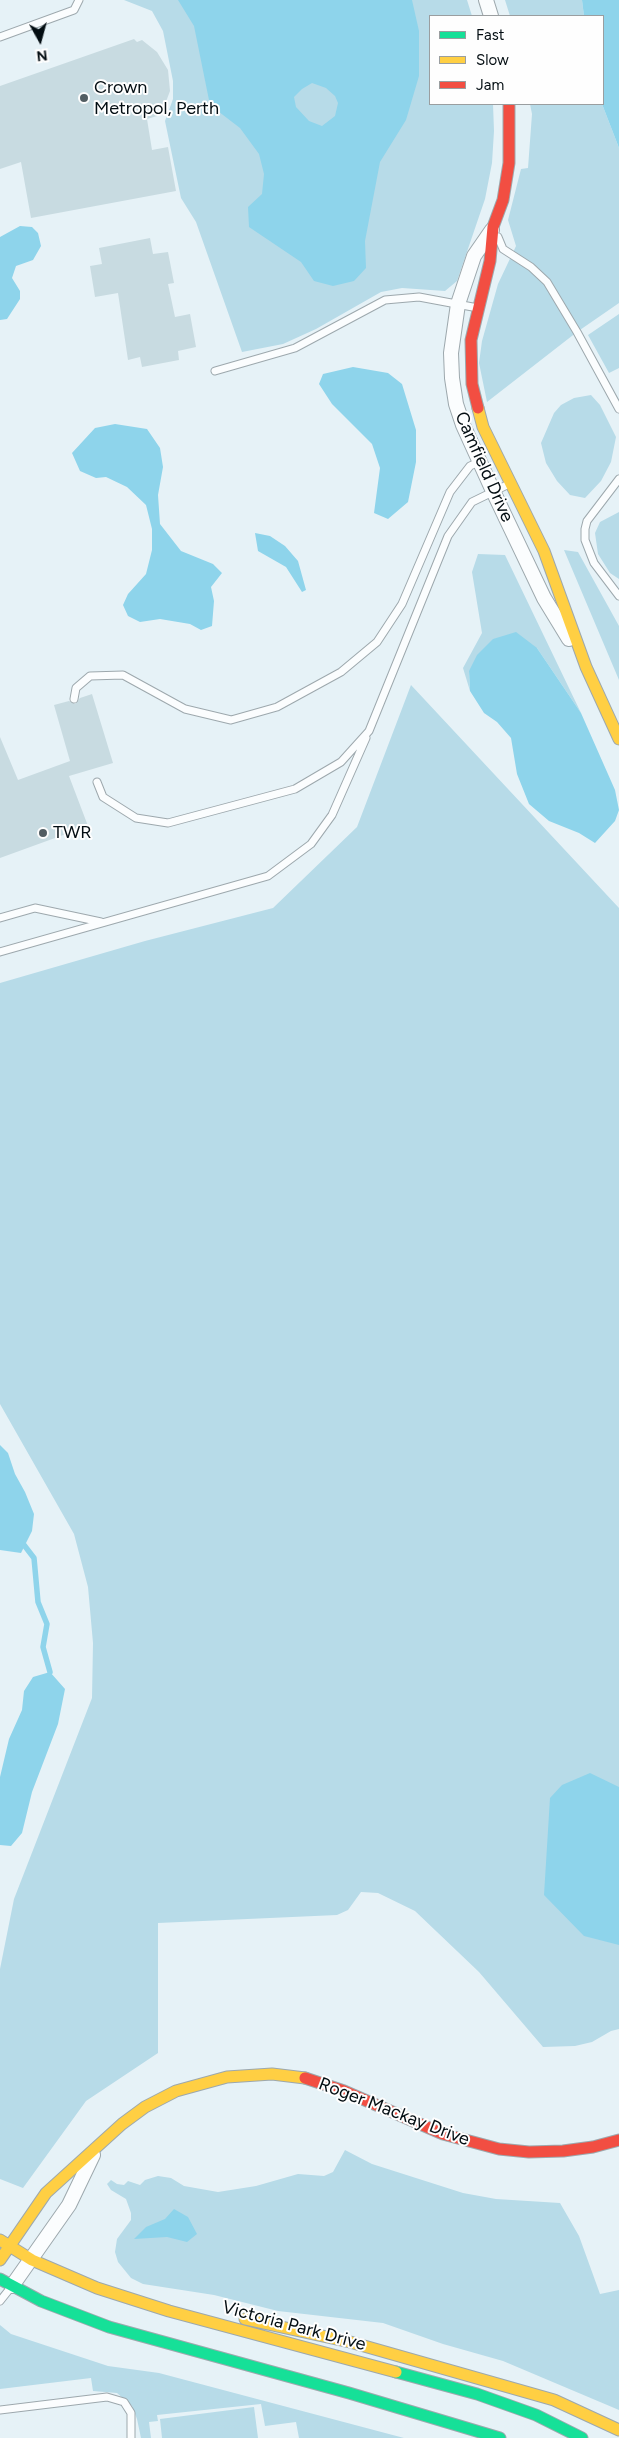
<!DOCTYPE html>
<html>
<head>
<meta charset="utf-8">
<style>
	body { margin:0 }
	#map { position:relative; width:619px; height:2438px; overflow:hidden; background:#e6f2f7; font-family:Figtree,sans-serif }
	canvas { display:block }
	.legend { position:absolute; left:429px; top:15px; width:175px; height:90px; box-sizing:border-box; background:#fefefe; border:1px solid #9a9ea0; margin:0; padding:6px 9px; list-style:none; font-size:15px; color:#030d12 }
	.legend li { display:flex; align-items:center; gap:10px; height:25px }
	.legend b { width:25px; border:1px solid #9a9ea0 }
	.north { position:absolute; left:15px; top:15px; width:50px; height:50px; -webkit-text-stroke:4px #fefefe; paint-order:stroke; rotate:173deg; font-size:14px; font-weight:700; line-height:20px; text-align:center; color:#030d12 }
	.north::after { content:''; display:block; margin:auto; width:18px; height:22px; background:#030d12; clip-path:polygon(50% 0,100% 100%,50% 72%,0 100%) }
</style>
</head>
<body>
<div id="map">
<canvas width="619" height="2438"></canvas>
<ul class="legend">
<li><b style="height:6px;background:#16e098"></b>Fast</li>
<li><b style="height:6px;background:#ffcf43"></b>Slow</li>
<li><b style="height:6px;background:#f24e42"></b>Jam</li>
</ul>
<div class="north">N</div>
</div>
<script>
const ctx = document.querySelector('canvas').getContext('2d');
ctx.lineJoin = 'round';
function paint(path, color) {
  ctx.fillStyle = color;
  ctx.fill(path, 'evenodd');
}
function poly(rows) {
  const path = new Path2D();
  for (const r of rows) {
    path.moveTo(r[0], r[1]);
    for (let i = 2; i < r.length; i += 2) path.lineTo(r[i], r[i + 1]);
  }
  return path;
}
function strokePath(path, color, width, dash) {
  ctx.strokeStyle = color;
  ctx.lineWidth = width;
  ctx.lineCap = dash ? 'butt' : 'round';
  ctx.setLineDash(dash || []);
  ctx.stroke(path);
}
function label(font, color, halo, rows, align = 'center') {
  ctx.font = font + ' Figtree,sans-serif';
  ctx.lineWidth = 4;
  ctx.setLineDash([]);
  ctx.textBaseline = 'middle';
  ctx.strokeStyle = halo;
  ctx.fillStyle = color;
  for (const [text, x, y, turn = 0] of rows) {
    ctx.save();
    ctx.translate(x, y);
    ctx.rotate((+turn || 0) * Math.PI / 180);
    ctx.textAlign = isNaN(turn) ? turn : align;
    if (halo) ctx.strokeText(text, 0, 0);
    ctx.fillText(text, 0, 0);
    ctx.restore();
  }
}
paint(poly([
	[124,0,467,0,472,16,430,16,430,104,493,104,494,131,492,163,485,199,457,281,445,291,402,288,381,292,316,329,283,344,242,352,196,222,181,198,165,121,173,99,173,81,163,31,152,11],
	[505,0,582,0,584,16,510,16],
	[530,104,602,104,619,148,619,303,577,332,487,402,479,363,482,341,498,284,516,246,508,220,521,169,528,168,532,114],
	[619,314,619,368,609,373,588,335],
	[591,395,600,405,616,437,611,462,601,481,585,498,570,495,557,481,546,463,541,443,554,413,561,405,574,398],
	[619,512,619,579,610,573,598,554,595,533,600,522],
	[564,550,578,552,619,626,619,680],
	[478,554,505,555,581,713,537,648,469,671,470,691,463,668,482,633,472,572],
	[411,685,619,908,619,2029,611,2031,592,2042,575,2046,543,2047,479,1972,415,1911,378,1893,361,1892,348,1910,337,1915,158,1923,158,2053,86,2101,23,2188,0,2179,0,1969,14,1899,92,1698,93,1643,88,1587,74,1534,0,1404,0,983,145,941,273,908,357,827],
	[345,2150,372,2164,463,2193,496,2199,560,2203,579,2236,600,2294,619,2290,619,2410,503,2361,443,2344,383,2323,278,2311,214,2295,143,2284,131,2278,118,2262,115,2252,117,2239,131,2220,131,2213,126,2199,111,2190,107,2184,111,2180,117,2184,124,2185,128,2181,140,2185,145,2180,158,2176,171,2178,184,2186,218,2192,256,2186,298,2174,324,2176,333,2172],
	[0,2325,11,2334,108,2366,159,2373,404,2438,299,2438,296,2422,265,2426,261,2404,157,2415,158,2421,149,2422,151,2438,141,2438,137,2419,132,2406,117,2393,93,2391,91,2378,0,2389],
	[254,2407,258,2438,162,2438,160,2419]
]), '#b7dbe8');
paint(poly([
	[178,0,412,0,419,31,419,76,406,120,380,162,365,241,366,268,354,281,333,286,314,281,301,262,249,227,248,207,262,194,264,174,259,154,240,128,210,105,194,26],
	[312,83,326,88,335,96,338,103,335,116,322,126,309,121,296,107,294,97,302,89],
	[582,0,619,0,619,148,602,104,603,16,584,16],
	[20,226,32,227,38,233,41,246,33,260,16,266,12,278,20,291,20,299,7,319,0,320,0,237],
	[353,367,388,373,402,384,416,430,416,462,408,502,388,519,374,513,380,468,372,444,332,404,319,384,323,374],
	[115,424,147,429,160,448,163,467,158,495,160,524,181,551,213,564,222,573,211,587,214,601,212,626,201,630,190,624,160,619,140,622,128,616,123,605,128,594,146,574,152,550,152,529,146,505,127,487,106,477,96,478,80,471,72,453,95,428],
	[255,533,270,536,285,546,298,561,306,590,302,592,286,567,258,551],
	[516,632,537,648,581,713,615,790,619,810,615,821,595,843,579,833,549,821,529,804,517,774,511,738,497,722,484,713,470,691,469,671,477,655,493,639],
	[0,1445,8,1453,15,1474,25,1492,34,1514,32,1531,21,1553,0,1550],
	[50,1672,65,1689,58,1724,32,1792,22,1833,11,1846,0,1845,0,1777,9,1739,22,1710,24,1691,33,1677],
	[590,1773,619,1787,619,1945,584,1936,544,1895,550,1798,562,1785],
	[174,2209,188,2217,197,2234,187,2242,167,2237,134,2239,146,2227,165,2219]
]), '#8ed4eb');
strokePath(poly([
	[24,1545,34,1558,38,1602,47,1624,43,1647,50,1672]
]), '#8ed4eb', 5.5);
paint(poly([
	[134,39,137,42,142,40,157,52,168,70,170,91,164,107,157,104,157,116,147,119,152,150,168,147,176,191,31,218,21,162,0,169,0,86],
	[150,238,153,254,168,252,174,283,168,284,175,317,190,314,196,347,178,351,179,360,142,367,140,357,128,360,118,293,95,297,90,266,102,264,99,248],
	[92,694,113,763,69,776,88,826,0,858,0,737,18,780,70,761,54,705,69,701,75,704,80,698]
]), '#c8dbe1');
const lane = poly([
	[0,37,74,10,79,0],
	[498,237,503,249,531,267,547,282,577,332,619,409],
	[215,371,295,348,385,300,419,297,478,308],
	[619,479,587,521,585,529,585,540,594,563,619,596],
	[74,699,76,688,90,676,123,675,185,709,231,720,277,707,341,672,377,642,402,604,450,492,470,466,481,461],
	[97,782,103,797,136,818,168,823,295,789,341,762,369,731,448,536,472,502,509,484],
	[0,918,35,908,101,922],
	[0,952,268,876,311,844,332,815,366,738],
	[0,2301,12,2286],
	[0,2410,107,2397,124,2402,131,2413,131,2438]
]);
const street = poly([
	[486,0,491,16],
	[492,230,474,256,458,304,451,353,452,378,456,404,463,425,493,491,544,598,569,639],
	[12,2286,69,2205,93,2155]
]);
const fast = poly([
	[0,2279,41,2301,109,2327,349,2393,500,2438],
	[396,2372,477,2394,536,2415,582,2438]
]);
const slow = poly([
	[478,408,483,427,544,551,586,667,619,739],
	[0,2240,32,2260,97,2288,169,2311,396,2372],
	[0,2260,46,2193,122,2124,145,2107,176,2091,227,2077,272,2074,305,2078],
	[245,2319,350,2342,554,2400,619,2430]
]);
const jam = poly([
	[478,408,472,384,471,340,490,261,493,227,503,200,509,163,509,104],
	[305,2078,344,2091,443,2134,499,2149,529,2152,563,2151,593,2147,619,2140]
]);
strokePath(lane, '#9da8ad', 9);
strokePath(street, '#9da8ad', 16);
strokePath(fast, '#9da8ad', 13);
strokePath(slow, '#9da8ad', 13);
strokePath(jam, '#9da8ad', 13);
strokePath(lane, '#fbfdfe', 7);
strokePath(street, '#fbfdfe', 14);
strokePath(fast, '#16e098', 11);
strokePath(slow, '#ffcf43', 11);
strokePath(jam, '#f24e42', 11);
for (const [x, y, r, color] of [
	[84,98,5,"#525d62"],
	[43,833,5,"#525d62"]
]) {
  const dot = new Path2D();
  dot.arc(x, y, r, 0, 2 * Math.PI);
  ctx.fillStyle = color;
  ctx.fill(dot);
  strokePath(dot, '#fefefe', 2);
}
label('18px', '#030d12', '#fefefe', [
	["Crown",94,88],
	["Metropol, Perth",94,109],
	["TWR",53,833]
], 'left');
label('18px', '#030d12', '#fefefe', [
	["Camfield Drive",484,467,66],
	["Roger Mackay Drive",394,2112,21],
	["Victoria Park Drive",294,2326,15]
]);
</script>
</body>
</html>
